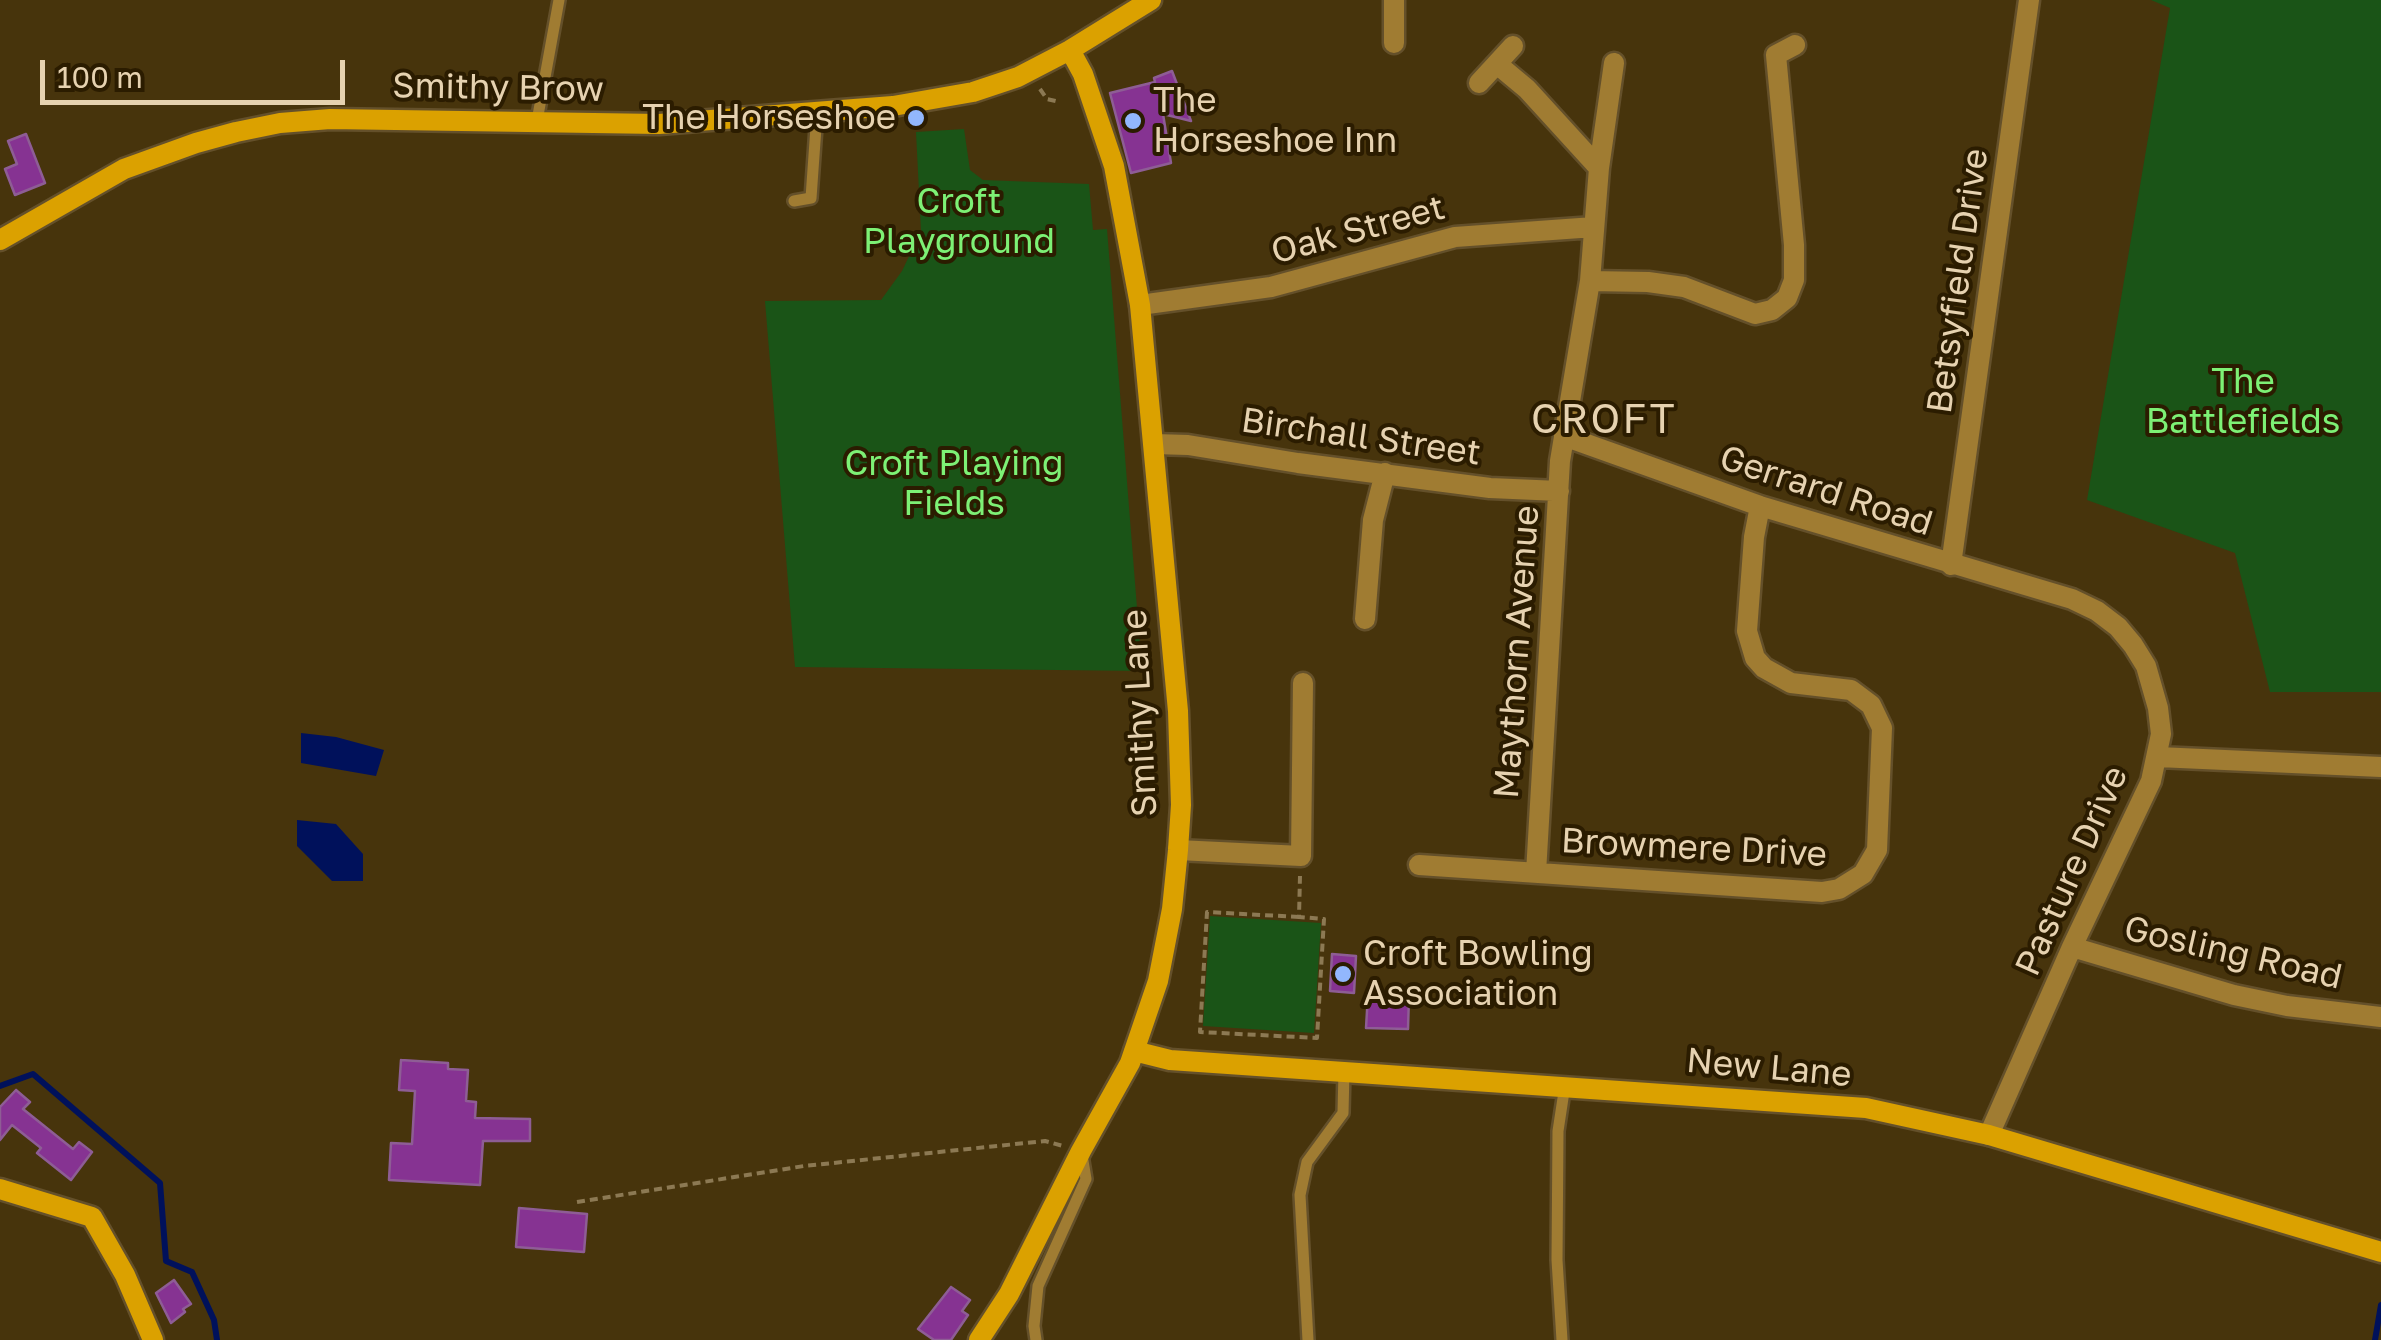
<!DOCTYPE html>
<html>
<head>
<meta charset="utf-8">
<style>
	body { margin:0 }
	#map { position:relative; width:2381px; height:1340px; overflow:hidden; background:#47340c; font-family:"Golos Text",sans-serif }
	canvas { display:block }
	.scale { position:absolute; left:40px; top:60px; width:305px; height:45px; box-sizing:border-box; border:5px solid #e6d2b0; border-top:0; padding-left:12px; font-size:30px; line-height:35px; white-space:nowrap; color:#e6d2b0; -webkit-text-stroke:8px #2b1c00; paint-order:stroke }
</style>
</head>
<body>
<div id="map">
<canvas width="2381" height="1340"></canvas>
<div class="scale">100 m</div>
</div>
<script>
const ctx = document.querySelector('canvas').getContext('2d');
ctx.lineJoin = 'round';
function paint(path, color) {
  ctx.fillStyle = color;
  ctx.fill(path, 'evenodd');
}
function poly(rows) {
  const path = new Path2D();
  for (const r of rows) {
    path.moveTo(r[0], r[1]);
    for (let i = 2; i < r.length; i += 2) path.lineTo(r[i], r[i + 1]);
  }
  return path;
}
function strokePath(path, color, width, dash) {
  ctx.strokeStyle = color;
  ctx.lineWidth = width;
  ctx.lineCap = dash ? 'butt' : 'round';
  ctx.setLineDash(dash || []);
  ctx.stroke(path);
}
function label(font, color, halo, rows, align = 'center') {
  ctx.font = font + ' "Golos Text",sans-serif';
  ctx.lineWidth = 8;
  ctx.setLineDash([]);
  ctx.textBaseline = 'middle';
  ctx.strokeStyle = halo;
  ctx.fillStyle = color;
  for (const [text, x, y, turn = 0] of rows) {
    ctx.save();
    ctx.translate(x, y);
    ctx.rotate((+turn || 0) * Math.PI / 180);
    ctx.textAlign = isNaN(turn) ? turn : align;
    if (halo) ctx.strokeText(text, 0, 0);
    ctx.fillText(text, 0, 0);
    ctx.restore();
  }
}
paint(poly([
	[2151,0,2381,0,2381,692,2270,692,2235,553,2087,500,2170,8],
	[964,129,970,170,983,180,1089,184,1093,230,1107,229,1142,671,795,667,765,301,881,300,902,271,921,231,916,132],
	[1210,916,1321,923,1314,1033,1203,1026]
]), '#1a5417');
paint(poly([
	[301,733,336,737,384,750,376,776,301,763],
	[297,820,336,824,363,854,363,881,332,881,297,846]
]), '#00115b');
strokePath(poly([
	[0,1086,33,1074,160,1183,166,1261,192,1272,214,1320,217,1340],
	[2375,1340,2381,1305]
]), '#00115b', 6);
const building = poly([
	[1172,71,1191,121,1163,114,1171,163,1131,173,1110,93,1155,82,1154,78,1172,71],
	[26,134,45,183,15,195,5,169,17,164,8,141,26,134],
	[1332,954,1356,956,1354,993,1330,991,1332,954],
	[1368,994,1409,996,1408,1029,1366,1028,1368,994],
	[401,1060,448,1063,448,1069,468,1070,466,1101,476,1102,475,1118,530,1119,530,1141,483,1141,480,1185,389,1180,391,1143,412,1144,415,1091,399,1090,401,1060],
	[16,1090,30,1102,23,1109,73,1149,79,1142,92,1152,71,1180,37,1153,41,1148,12,1125,0,1140,0,1107,16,1090],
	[519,1208,587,1214,584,1252,516,1247,519,1208],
	[174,1280,191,1304,183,1309,185,1312,171,1323,156,1293,174,1280],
	[951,1287,970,1300,962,1311,968,1315,951,1340,934,1340,918,1329,951,1287]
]);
paint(building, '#863392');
strokePath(building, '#8e5d95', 2.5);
const lane = poly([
	[537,121,559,0],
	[794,201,811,198,817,113],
	[1036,1340,1034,1326,1038,1286,1086,1179,1082,1155],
	[1308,1340,1300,1195,1307,1162,1343,1113,1344,1071],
	[1562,1340,1557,1260,1558,1131,1565,1085]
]);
const street = poly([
	[1394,0,1394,43],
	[1497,64,1527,89,1599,168],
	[1479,83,1513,46],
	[1590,281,1648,282,1684,287,1755,314,1772,310,1787,298,1794,280,1794,245,1776,55,1795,45],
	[1140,305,1271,287,1455,237,1594,227],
	[1564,436,1760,506,2072,599,2097,611,2118,627,2133,645,2146,666,2158,708,2161,734,2151,781,2072,947,1989,1135],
	[1154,444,1188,445,1298,463,1490,488,1559,491],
	[1951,565,2029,0],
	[1365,619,1373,520,1385,473],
	[2158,757,2381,767],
	[1178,850,1301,856,1303,683],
	[1419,865,1822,892,1839,889,1863,874,1877,850,1882,728,1871,705,1851,690,1791,683,1764,668,1755,658,1747,631,1754,537,1760,506],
	[1536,873,1560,461,1590,281,1599,168,1614,63],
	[2072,947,2234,995,2287,1006,2381,1017]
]);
const secondary = poly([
	[0,240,124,169,196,143,236,132,280,123,330,119,659,124,893,106,973,92,1018,77,1070,50,1151,0],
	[1134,1051,1170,1060,1866,1108,1989,1135,2381,1252],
	[0,1189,92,1217,125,1275,153,1340],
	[979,1340,1009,1294,1081,1151,1130,1063,1158,981,1172,909,1178,850,1181,805,1178,711,1140,305,1114,166,1083,74,1070,50]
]);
strokePath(lane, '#64502a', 16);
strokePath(street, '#64502a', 25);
strokePath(secondary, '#64502a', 25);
strokePath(poly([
	[1040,89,1047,99,1060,102],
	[1299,917,1207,912,1200,1032,1317,1038,1324,919,1299,917,1300,876],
	[577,1202,804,1166,1045,1141,1063,1146]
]), '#8c7953', 4, [8, 5]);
strokePath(lane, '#a07c32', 11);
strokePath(street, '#a07c32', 20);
strokePath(secondary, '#dba100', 20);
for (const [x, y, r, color] of [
	[916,118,10,"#92b7fd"],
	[1133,121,10,"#92b7fd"],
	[1343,974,10,"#92b7fd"]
]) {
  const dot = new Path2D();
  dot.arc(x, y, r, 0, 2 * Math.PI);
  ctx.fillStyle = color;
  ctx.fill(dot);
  strokePath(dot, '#2b1c00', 4);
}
label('35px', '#e6d2b0', '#2b1c00', [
	["Smithy Brow",498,88,1],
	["Oak Street",1358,230,-15],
	["Betsyfield Drive",1958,281,-82],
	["Birchall Street",1361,437,8],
	["Gerrard Road",1826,491,18],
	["Maythorn Avenue",1517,652,-86],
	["Smithy Lane",1140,713,-93],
	["Browmere Drive",1694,848,3],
	["Pasture Drive",2072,871,-66],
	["Gosling Road",2233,953,13],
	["New Lane",1769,1068,5]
]);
label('35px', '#e6d2b0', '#2b1c00', [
	["The",1153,101],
	["Horseshoe Inn",1153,141],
	["The Horseshoe",896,118,"right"],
	["Croft Bowling",1363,954],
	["Association",1363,994]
], 'left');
label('35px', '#7df175', '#2b1c00', [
	["Croft",959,202],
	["Playground",959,242],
	["The",2243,382],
	["Battlefields",2243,422],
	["Croft Playing",954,464],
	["Fields",954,504]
]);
ctx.letterSpacing = '2.5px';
label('40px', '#e6d2b0', '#2b1c00', [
	["CROFT",1604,420]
]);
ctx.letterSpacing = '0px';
</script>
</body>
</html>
